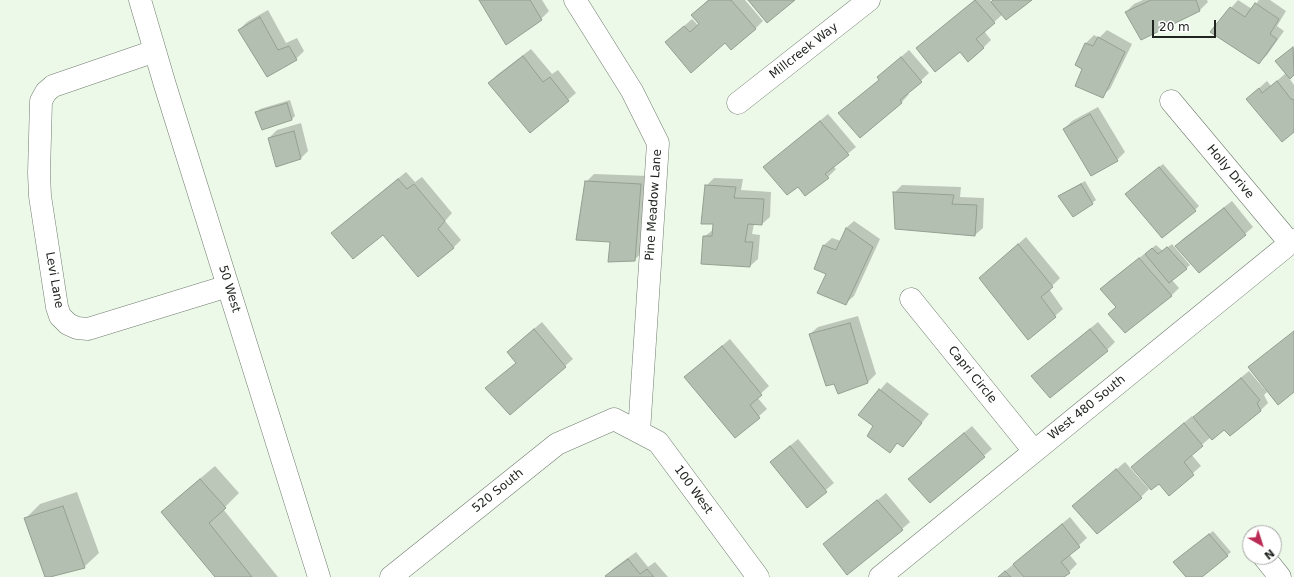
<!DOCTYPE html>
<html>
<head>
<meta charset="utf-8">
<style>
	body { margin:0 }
	#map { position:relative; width:1294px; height:577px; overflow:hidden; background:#ecf9e9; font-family:"DejaVu Sans",sans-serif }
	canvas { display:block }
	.north { position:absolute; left:1242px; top:525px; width:40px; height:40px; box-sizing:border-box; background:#fff; border:1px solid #a6a7a5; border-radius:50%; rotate:141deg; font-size:11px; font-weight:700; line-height:16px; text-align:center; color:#20241f }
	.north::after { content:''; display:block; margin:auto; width:14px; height:18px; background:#ba2a54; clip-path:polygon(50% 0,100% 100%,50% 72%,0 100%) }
	.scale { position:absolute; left:1152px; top:20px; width:64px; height:18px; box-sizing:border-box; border:2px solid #20241f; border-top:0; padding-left:5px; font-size:12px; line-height:14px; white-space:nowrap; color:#20241f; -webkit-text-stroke:3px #fff; paint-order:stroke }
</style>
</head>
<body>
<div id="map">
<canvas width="1294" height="577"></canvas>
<div class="north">N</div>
<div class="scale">20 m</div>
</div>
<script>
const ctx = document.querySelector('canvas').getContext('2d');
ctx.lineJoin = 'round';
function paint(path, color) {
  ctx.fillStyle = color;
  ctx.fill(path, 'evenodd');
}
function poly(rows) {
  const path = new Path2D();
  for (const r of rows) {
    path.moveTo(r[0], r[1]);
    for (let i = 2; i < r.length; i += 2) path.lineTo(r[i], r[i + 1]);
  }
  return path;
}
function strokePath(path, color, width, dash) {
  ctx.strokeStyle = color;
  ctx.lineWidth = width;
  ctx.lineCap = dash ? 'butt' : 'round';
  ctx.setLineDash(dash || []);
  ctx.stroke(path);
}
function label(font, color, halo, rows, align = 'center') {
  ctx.font = font + ' "DejaVu Sans",sans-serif';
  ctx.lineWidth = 3;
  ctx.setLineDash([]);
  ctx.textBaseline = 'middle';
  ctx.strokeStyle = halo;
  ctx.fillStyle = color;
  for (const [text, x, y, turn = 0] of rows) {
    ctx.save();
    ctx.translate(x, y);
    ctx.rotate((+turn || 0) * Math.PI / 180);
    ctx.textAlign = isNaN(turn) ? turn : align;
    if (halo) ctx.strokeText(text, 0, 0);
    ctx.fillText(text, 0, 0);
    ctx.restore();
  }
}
paint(poly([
	[480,0,542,0,549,11,541,19,506,44],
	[708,0,745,0,763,21,755,29,725,41,666,42,692,19,698,25,700,23,692,15],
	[975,0,990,0,992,2,994,0,1030,0,1003,14,984,31,991,40,983,48,960,50,917,48],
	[1143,0,1207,0,1208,2,1200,10,1141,38,1126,12,1134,4],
	[1238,0,1252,9,1259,0,1270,0,1286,11,1277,26,1284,31,1267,55,1259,63,1231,8],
	[268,10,286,43,297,38,304,51,296,59,267,75,239,30,247,22],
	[1107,30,1132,44,1110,89,1102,96,1084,68,1076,65,1086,43,1094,35,1099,38],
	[1294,47,1294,74,1289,78,1294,85,1294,130,1247,99,1267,81,1271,86,1286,73,1280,58],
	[531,49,552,74,558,70,576,93,568,100,490,83,497,75],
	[909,50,929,73,908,93,909,94,902,102,860,136,840,113,880,79,878,77,886,70],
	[290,100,295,116,292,119,256,113,260,109],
	[1098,107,1125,152,1117,160,1092,175,1064,129,1072,121],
	[828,114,856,147,833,166,836,169,828,177,798,186,764,167],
	[301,123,308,151,300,159,269,138,277,130],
	[1163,164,1199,206,1195,210,1130,190],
	[406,172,415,182,422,177,452,213,445,221,461,240,453,248,384,234,333,233,341,225],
	[594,174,649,176,642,253,634,260,611,241,586,182],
	[714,178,743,179,741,190,771,192,770,217,762,224,754,224,752,234,760,235,758,259,750,266,704,237,714,229,714,223,706,186],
	[1085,181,1096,200,1092,203,1060,196,1063,193],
	[902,185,961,187,960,197,984,198,983,228,975,235,894,193],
	[1232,201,1253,227,1245,234,1199,272,1176,246,1184,238],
	[854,221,880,239,854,296,846,303,827,273,815,269,824,245,832,238,841,241,846,228],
	[1026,237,1060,278,1049,289,1063,309,1028,339,989,270],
	[1172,244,1190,265,1172,280,1179,288,1171,296,1117,307,1101,289,1109,281,1156,245,1163,251],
	[858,316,876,374,868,382,838,393,810,334,818,327],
	[542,322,573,359,510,414,494,381,517,362,516,344],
	[1098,322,1115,342,1107,350,1033,376],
	[730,339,769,386,757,397,767,409,735,437,693,370],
	[1249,371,1267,392,1264,395,1268,403,1260,411,1211,437,1191,454,1201,466,1169,494,1159,482,1150,488,1141,497,1097,532,1074,506,1125,462,1149,489,1150,488,1132,467,1192,416,1194,418,1202,409],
	[887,382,929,414,903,446,898,442,889,452,875,426,880,390],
	[972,426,992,449,930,501,918,471],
	[798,439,834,483,807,506,771,462],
	[215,466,239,493,223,509,278,577,216,577,163,512,177,498],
	[77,492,99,553,84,567,46,577,26,518,40,504],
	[886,493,910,522,902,529,824,544],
	[1070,517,1087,538,1069,554,1077,564,1069,572,1063,577,998,577],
	[1213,531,1231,552,1201,577,1188,577,1178,558],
	[636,552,648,567,655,562,668,577,607,577,606,576,614,568]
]), '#0003');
const building = poly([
	[479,0,530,0,542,20,506,45,479,0],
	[709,0,731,0,756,29,731,50,725,43,691,73,665,42,684,26,690,32,699,24,691,15,709,0],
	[748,0,795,0,767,23,748,0],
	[975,0,995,23,976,39,984,48,968,62,960,52,935,72,916,48,975,0],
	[993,0,1032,0,1006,20,991,2,993,0],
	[1151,0,1196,0,1200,11,1141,40,1125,12,1151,0],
	[1255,3,1279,19,1270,34,1277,39,1259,64,1210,32,1230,7,1245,17,1255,3],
	[260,17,278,50,289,46,297,60,267,77,238,30,260,17],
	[1098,37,1125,52,1103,98,1075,86,1082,69,1075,65,1085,43,1093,46,1098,37],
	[1293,47,1294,75,1290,79,1275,61,1293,47],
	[523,56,543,82,550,77,569,101,530,133,488,83,523,56],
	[901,57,922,82,900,100,902,103,860,138,838,113,879,80,877,77,901,57],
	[1277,81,1291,99,1294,100,1294,132,1282,142,1246,99,1259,88,1262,93,1277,81],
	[287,103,292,120,262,130,255,112,287,103],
	[1090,114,1118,161,1091,176,1063,129,1090,114],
	[820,121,849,155,825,174,829,178,805,196,798,187,787,195,763,167,820,121],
	[294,131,301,159,276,167,268,138,294,131],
	[1159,167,1196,211,1162,238,1125,194,1159,167],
	[398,179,407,189,414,184,445,221,438,229,454,248,418,277,383,235,353,259,331,233,398,179],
	[585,181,641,184,635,261,608,262,610,242,576,240,585,181],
	[1081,184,1093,204,1073,217,1058,196,1081,184],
	[705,185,736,187,734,198,764,199,762,225,748,224,745,242,753,242,750,267,701,264,703,236,712,236,713,224,701,224,705,185],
	[893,192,954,195,952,204,977,205,975,236,895,229,893,192],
	[1224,208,1246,235,1199,273,1175,246,1224,208],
	[846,228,873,247,846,305,817,293,826,274,814,269,823,245,836,250,846,228],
	[1018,244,1053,287,1041,297,1056,317,1028,340,979,278,1018,244],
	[1167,247,1187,269,1169,283,1145,254,1152,248,1158,254,1167,247],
	[1139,258,1172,296,1125,333,1108,314,1116,307,1100,289,1139,258],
	[850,323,868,383,838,394,834,384,826,386,809,334,850,323],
	[534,329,566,367,510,415,485,388,516,363,507,352,534,329],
	[1090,329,1108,351,1050,398,1031,376,1090,329],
	[1294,331,1294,392,1278,405,1248,367,1294,331],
	[722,346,762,395,750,405,760,418,735,438,684,377,722,346],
	[1241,378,1260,400,1257,403,1261,411,1230,436,1224,430,1212,440,1193,417,1241,378],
	[879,389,922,423,903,447,897,443,890,453,867,436,873,426,858,415,879,389],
	[1184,423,1203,446,1184,462,1194,475,1169,496,1159,484,1151,490,1131,467,1184,423],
	[964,433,985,457,930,503,908,479,964,433],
	[790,446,827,492,807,508,770,462,790,446],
	[1116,469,1142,498,1097,534,1072,506,1116,469],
	[200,479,226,508,209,523,252,577,215,577,161,512,200,479],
	[877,500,903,530,847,575,823,544,877,500],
	[63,506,85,568,50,577,45,577,24,518,63,506],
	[1062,524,1080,547,1061,562,1070,573,1064,577,1024,577,1013,564,1062,524],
	[1209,534,1228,556,1202,577,1186,577,1173,562,1209,534],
	[628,559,640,574,647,569,654,577,606,577,605,576,628,559],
	[1005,571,1011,577,998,577,1005,571]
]);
paint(building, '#b3c0b1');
strokePath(building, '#939f90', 1);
const minor = poly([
	[140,0,165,85,319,577],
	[575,0,632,91,658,143,639,432],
	[155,51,53,86,46,92,41,101,39,173,40,196,57,307,60,316,68,324,77,328,88,329,228,286],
	[1171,101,1290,243],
	[738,103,869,0],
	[911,299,1034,451],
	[1264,557,1280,577],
	[391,577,557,444,614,419,658,442,758,577],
	[880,577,1294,240]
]);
strokePath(minor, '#707c6e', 23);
strokePath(minor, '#fff', 22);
label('12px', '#20241f', '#fff', [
	["Millcreek Way",804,51,-38],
	["Holly Drive",1230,172,50],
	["Pine Meadow Lane",654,205,-86],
	["Levi Lane",54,280,80],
	["50 West",229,289,73],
	["Capri Circle",972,375,51],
	["West 480 South",1087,408,-39],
	["100 West",693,490,54],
	["520 South",498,491,-39]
]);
</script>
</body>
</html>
